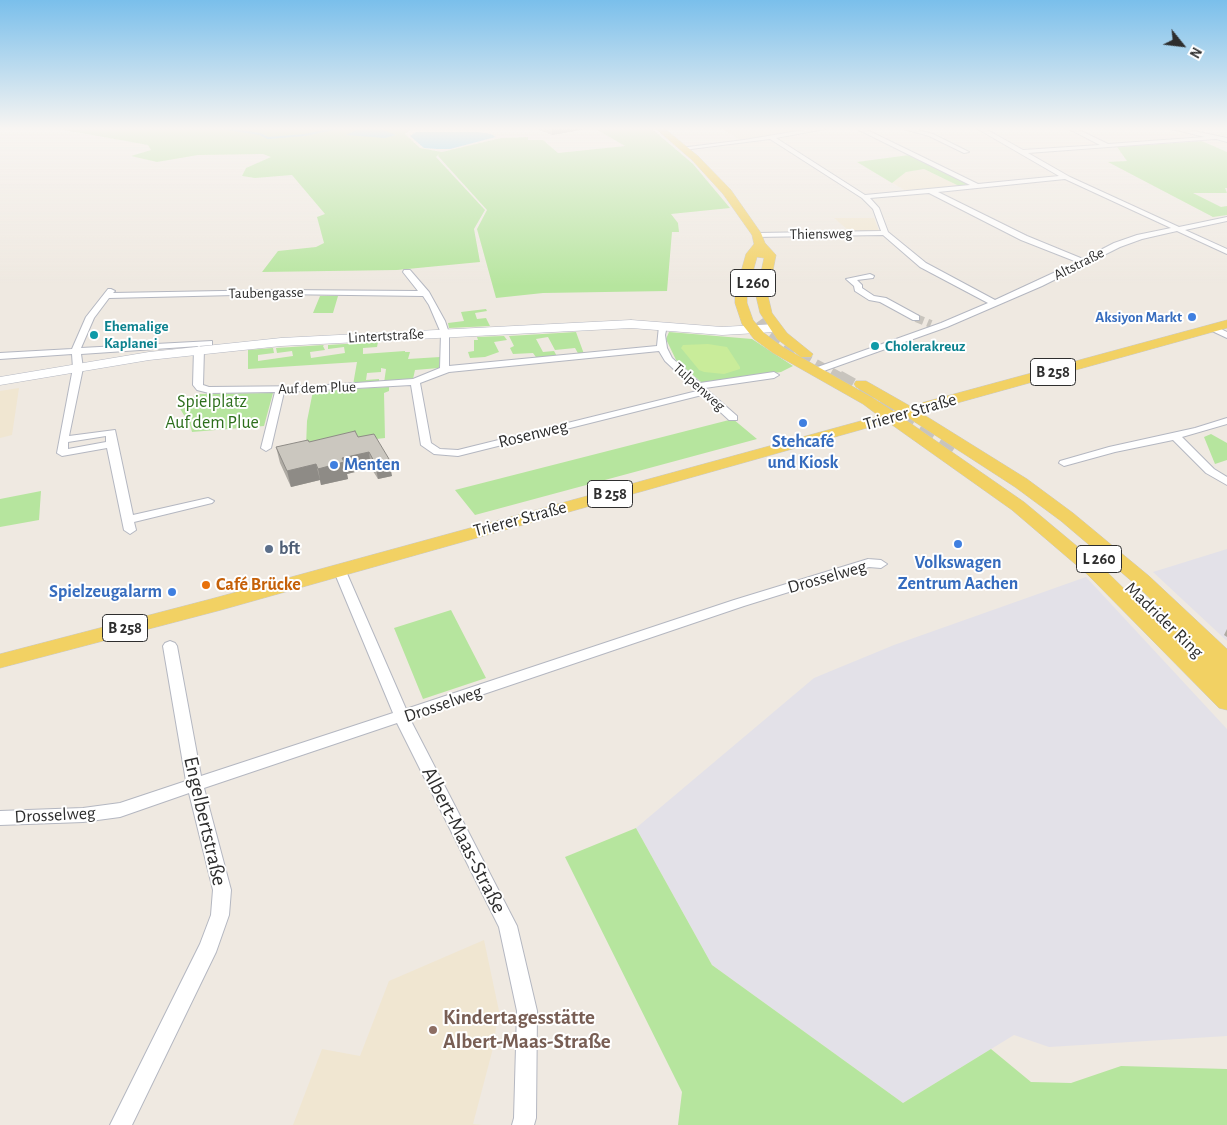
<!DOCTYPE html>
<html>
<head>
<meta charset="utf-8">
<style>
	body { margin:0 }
	#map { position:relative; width:1227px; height:1125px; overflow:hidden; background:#efe9e1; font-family:"Alegreya Sans",sans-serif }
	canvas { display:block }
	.north { position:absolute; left:1157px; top:20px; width:50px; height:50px; -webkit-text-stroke:4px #fff; paint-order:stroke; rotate:119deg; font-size:14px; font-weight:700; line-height:20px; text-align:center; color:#2e2e2e }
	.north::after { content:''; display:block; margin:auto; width:18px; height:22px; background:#2e2e2e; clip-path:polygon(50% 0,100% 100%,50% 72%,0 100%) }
</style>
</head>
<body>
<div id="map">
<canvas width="1227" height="1125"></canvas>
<div class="north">N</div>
</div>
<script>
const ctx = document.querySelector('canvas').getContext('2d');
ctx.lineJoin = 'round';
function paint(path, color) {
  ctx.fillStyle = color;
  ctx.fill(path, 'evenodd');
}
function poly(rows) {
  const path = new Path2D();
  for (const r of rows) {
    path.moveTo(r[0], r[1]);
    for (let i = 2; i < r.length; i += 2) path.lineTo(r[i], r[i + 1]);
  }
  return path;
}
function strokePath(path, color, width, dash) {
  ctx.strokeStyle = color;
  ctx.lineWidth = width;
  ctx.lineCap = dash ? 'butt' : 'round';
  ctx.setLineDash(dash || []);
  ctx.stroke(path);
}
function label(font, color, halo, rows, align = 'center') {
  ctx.font = font + ' "Alegreya Sans",sans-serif';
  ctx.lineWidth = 4;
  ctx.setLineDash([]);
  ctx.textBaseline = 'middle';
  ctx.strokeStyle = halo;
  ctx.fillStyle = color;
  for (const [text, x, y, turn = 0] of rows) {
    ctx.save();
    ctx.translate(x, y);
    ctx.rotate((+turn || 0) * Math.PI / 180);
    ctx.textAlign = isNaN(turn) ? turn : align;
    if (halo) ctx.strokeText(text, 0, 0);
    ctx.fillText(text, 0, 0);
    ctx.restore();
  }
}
paint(poly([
	[1227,549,1227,641,1153,572],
	[1086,577,1227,729,1227,1036,1049,1047,1014,1035,903,1103,712,965,636,828,814,678,894,645]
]), '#e3e1e8');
paint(poly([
	[720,128,814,128,742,141],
	[924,169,959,186,908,192,892,183,906,171],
	[834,218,874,218,879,231,849,231],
	[19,388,12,435,0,438,0,391],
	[484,940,499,1011,492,1052,473,1124,482,1125,293,1125,322,1049,360,1056,389,981]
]), '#f0e6d1');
paint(poly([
	[53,128,413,128,405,134,420,148,442,152,501,138,528,137,528,140,543,140,558,153,625,146,594,128,651,128,693,164,730,208,671,214,678,223,679,232,672,232,667,291,543,293,496,298,477,229,487,210,438,156,439,154,436,157,485,210,474,229,480,262,397,270,262,272,278,251,316,247,324,243,317,217,325,214,292,175,255,178,242,176,246,168,271,157,263,154,198,155,157,162,131,156,151,150,148,145],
	[1202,141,1227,152,1227,188,1225,188,1227,193,1193,193,1221,207,1227,206,1227,215,1213,217,1108,162,1127,161,1117,147],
	[909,155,971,184,959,186,924,169,906,172,892,183,857,162],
	[320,296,338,296,333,313,313,313],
	[486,309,487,311,475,313,477,319,486,318,490,326,449,328,448,323,464,321,461,312],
	[576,332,584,354,579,355,575,348,555,350,548,337,536,339,543,352,554,351,558,358,538,360,533,353,513,354,510,348,514,346,509,336],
	[669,332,752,339,793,366,781,372,708,383,701,382,676,360,666,339],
	[504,336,507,340,494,342,499,352,485,357,470,358,468,352,474,351,474,340,478,340,477,337],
	[378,342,377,347,363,348,363,354,405,351,405,352,410,352,408,359,440,357,439,368,415,370,413,379,384,383,386,369,381,368,381,372,367,373,366,380,379,379,379,383,353,385,357,362,248,369,248,350,273,348,274,353,258,355,258,361,293,356,292,351,277,353,276,348,324,345,323,346,325,350,310,352,311,358,345,353,344,347,328,349,328,345],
	[389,387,389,391,384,393,385,438,306,447,307,421,313,391],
	[273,393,264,426,192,432,190,425,179,407,197,394],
	[733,419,757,439,475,515,455,490],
	[1211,434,1227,443,1227,460,1215,464,1204,437],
	[41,491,39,520,0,527,0,499],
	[451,610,486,678,423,699,394,628],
	[636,828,712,965,903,1103,991,1049,1031,1082,1071,1083,1121,1066,1227,1069,1227,1125,678,1125,682,1092,565,857]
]), '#b6e59e');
paint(poly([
	[708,344,727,347,740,367,740,369,724,374,704,372,699,370,681,348,683,345]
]), '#c9ec9a');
paint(poly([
	[368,129,383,130,396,135,385,138,346,135,356,130],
	[416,132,479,132,491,134,496,137,450,149,437,149,424,148,410,136]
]), '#75cff0');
strokePath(poly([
	[221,128,260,134,268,138,305,135,338,128],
	[399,128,401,128]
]), '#75cff0', 2);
strokePath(poly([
	[916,318,931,324]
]), '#c8c4bd', 8, [8, 4.5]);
strokePath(poly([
	[759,321,769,335,790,351,841,379]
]), '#c8c4bd', 12, [12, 6]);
strokePath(poly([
	[838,378,876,399,957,451]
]), '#c8c4bd', 16, [16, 8]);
const minor = poly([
	[816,128,830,128,776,138,865,195,970,185,855,128,863,128,978,184,1059,176,976,128,984,128,1023,150,1100,145,1067,128,1075,128,1108,144,1205,137,1168,128,1180,128,1227,138,1227,142,1216,139,1028,153,1070,177,1179,227,1227,217,1227,221,1185,230,1227,249,1227,254,1177,231,1142,239,1120,247,1042,286,947,327,818,373,812,373,812,369,941,323,988,303,920,267,883,235,754,237,754,233,757,233,881,231,873,209,862,198,770,139,683,150,680,148,744,140,816,128],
	[1065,179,1171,228,1137,235,1114,243,1083,259,1027,236,938,192,1065,179],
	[929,193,1021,240,1077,262,995,300,926,263,888,232,879,208,870,198,929,193],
	[900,128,911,128,933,134,969,152,964,153,929,136,900,128],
	[404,270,410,270,429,292,445,321,449,333,449,366,657,346,659,326,663,323,667,326,665,335,667,348,672,358,700,383,774,372,779,375,774,378,705,388,737,416,737,420,729,420,702,395,458,456,434,454,421,445,411,385,284,392,271,448,266,451,261,448,275,392,209,393,197,390,193,385,194,349,199,346,81,354,83,368,69,436,115,430,133,515,208,498,214,501,212,503,134,522,136,530,130,534,124,530,107,448,62,456,57,453,73,368,72,354,0,359,0,353,72,349,86,317,108,289,111,289,115,291,113,293,277,290,418,291,403,272,404,270],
	[277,294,423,296,429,305,441,333,440,368,413,379,313,386,209,387,203,385,204,349,199,346,212,345,212,341,81,348,94,318,109,298,277,294],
	[659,351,665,361,697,391,458,450,440,449,431,443,420,383,449,372,659,351],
	[106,436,106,442,68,449,68,442,106,436],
	[870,274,874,276,873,278,857,280,862,285,862,288,874,296,886,298,919,316,919,320,913,320,880,302,869,300,855,291,854,286,846,279,870,274],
	[1213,325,1227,332,1227,338,1210,330,1209,328,1213,325],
	[1227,418,1227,424,1182,437,1214,469,1227,477,1227,485,1206,473,1173,440,1115,452,1064,466,1059,463,1060,461,1109,447,1195,428,1227,418],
	[868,559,881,560,887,564,881,568,869,567,744,606,410,719,517,926,537,1011,536,1118,534,1125,512,1125,514,1118,517,1011,499,927,397,723,204,788,231,890,229,915,216,952,132,1125,110,1125,200,944,211,915,213,890,189,793,120,817,83,822,0,825,0,811,83,808,120,803,186,781,163,646,165,643,170,641,175,643,177,646,201,776,393,713,333,569,335,566,343,566,345,569,406,709,734,600,868,559]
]);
const secondary = poly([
	[631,320,722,327,775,324,781,328,775,332,722,335,631,328,281,346,149,360,0,385,0,377,149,352,281,338,631,320]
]);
const primary = poly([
	[655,128,664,128,698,156,731,190,761,233,765,243,776,255,768,296,772,313,787,333,813,354,811,357,801,357,777,339,760,313,756,296,764,258,757,257,747,293,747,303,753,320,764,333,783,347,873,398,893,411,896,411,856,387,854,384,856,381,866,381,910,406,1227,320,1227,328,921,413,1027,479,1073,513,1149,576,1227,649,1227,710,1219,708,1088,575,1012,510,888,422,221,610,0,668,0,654,211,599,879,416,863,404,773,353,754,339,742,324,735,303,735,293,746,254,754,244,752,235,723,194,692,160,655,128],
	[907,417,1015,487,1061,521,1135,584,1169,617,1163,619,1160,624,1102,567,1024,502,903,418,907,417]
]);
strokePath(minor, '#b4b7c1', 2);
strokePath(secondary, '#b4b7c1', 1);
strokePath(primary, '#c9c9c9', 1);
paint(minor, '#fff');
paint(secondary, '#fff');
paint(primary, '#f2d163');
paint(poly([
	[535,128,585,128,585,129,552,135],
	[358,437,392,476,378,479,371,468,347,474,348,479,321,485,320,480,291,487,280,463,276,447,309,442],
	[1227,629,1227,637,1224,635]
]), '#afaba4');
paint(poly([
	[552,128,585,128,585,129,552,135],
	[369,452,371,468,347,474,348,479,321,485,318,469,342,458],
	[389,459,392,476,378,479,375,463],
	[316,464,320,480,291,487,287,471]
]), '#8e8b86');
const building = poly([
	[355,431,358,437,374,434,389,459,375,463,369,452,342,458,344,462,318,469,316,464,287,471,276,447,308,440,309,442,355,431]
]);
paint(building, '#cbc7bf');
strokePath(building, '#8e8b86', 1);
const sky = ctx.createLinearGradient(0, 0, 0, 286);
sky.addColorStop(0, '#7abfeb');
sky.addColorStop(0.45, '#f8f5f2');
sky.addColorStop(1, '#f8f5f200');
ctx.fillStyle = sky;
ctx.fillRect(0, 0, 1227, 286);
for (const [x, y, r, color] of [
	[1192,317,5,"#3f7fe0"],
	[94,335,5,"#0f9aa8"],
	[875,346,5,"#0f9aa8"],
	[803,423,5,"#3f7fe0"],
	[334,465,5,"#3f7fe0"],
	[958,544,5,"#3f7fe0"],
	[269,549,5,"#5c6f8a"],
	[206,585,5,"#e8710a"],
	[172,592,5,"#3f7fe0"],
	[433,1030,5,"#8d6e63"]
]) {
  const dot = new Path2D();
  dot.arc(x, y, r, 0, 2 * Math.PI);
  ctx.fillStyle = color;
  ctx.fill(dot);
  strokePath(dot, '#fff', 2);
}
label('15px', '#2e2e2e', '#fff', [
	["Thiensweg",821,234,-1],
	["Altstraße",1079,264,-27],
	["Taubengasse",266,293,-1],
	["Lintertstraße",386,336,-3],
	["Tulpenweg",699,387,42],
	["Auf dem Plue",317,388,-2]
]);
label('bold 15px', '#366cbe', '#fff', [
	["Aksiyon Markt",1182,317]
], 'right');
label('bold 15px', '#0d838f', '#fff', [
	["Ehemalige",104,326],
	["Kaplanei",104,343],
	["Cholerakreuz",885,346]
], 'left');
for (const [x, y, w] of [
	[753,283,45],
	[1053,372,45],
	[610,494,45],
	[1099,559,45],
	[125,628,45]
]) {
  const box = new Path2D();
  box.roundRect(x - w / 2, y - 13.5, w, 27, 4);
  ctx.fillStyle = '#fff';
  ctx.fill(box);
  strokePath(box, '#2e2e2e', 1);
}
label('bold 16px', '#2e2e2e', null, [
	["L 260",753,283],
	["B 258",1053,372],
	["B 258",610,494],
	["L 260",1099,559],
	["B 258",125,628]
]);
label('18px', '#2c6e1b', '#fff', [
	["Spielplatz",212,402],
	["Auf dem Plue",212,423]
]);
label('18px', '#2e2e2e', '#fff', [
	["Trierer Straße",910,412,-16],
	["Rosenweg",533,434,-14],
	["Trierer Straße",520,519,-15],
	["Drosselweg",827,577,-16],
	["Madrider Ring",1164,620,44],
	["Drosselweg",443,704,-19],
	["Drosselweg",55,815,-3]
]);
label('bold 18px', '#366cbe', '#fff', [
	["Stehcafé",803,442],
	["und Kiosk",803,463],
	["Menten",344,465,"left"],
	["Volkswagen",958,563],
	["Zentrum Aachen",958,584],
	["Spielzeugalarm",162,592,"right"]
]);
label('bold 18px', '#4e5e75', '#fff', [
	["bft",279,549]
], 'left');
label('bold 18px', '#c56008', '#fff', [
	["Café Brücke",216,585]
], 'left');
label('21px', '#2e2e2e', '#fff', [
	["Engelbertstraße",205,821,77],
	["Albert-Maas-Straße",464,840,63]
]);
label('bold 21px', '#785e54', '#fff', [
	["Kindertagesstätte",443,1018],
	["Albert-Maas-Straße",443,1042]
], 'left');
</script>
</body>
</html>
